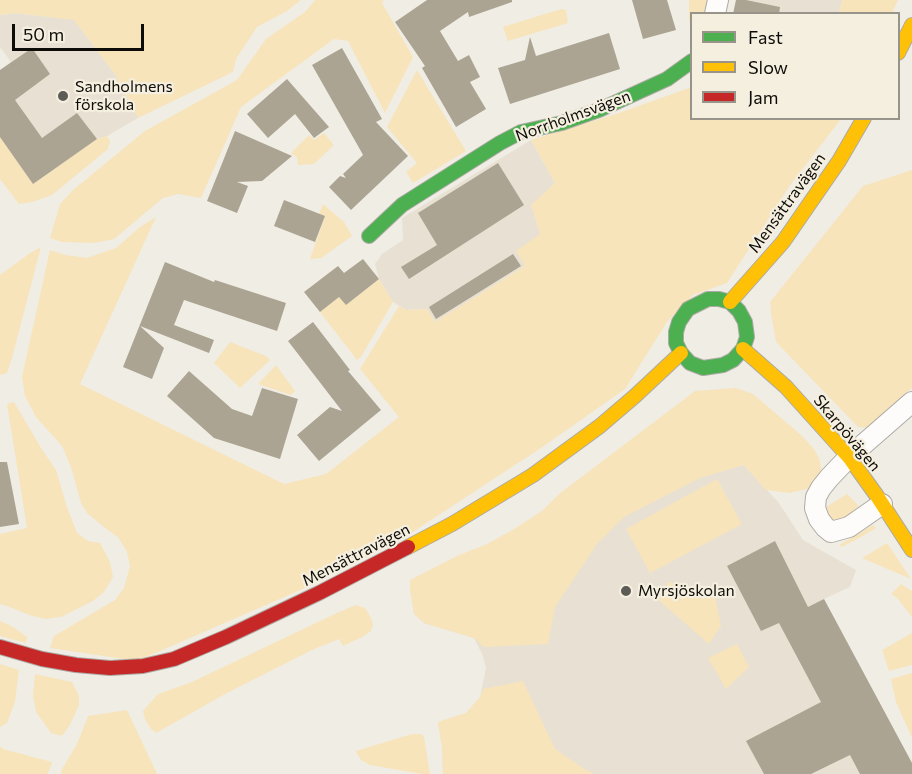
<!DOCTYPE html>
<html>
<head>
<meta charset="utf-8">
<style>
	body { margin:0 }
	#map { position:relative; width:912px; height:774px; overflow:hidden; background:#f0ede5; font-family:Commissioner,sans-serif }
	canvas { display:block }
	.legend { position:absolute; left:690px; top:12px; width:210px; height:108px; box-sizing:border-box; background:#f5efe0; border:2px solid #99948a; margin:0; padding:8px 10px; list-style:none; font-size:18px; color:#0e0c08 }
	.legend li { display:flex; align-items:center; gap:12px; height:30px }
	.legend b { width:30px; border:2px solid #99948a }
	.scale { position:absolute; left:12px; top:24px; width:132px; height:27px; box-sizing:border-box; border:3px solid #0e0c08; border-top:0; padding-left:8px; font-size:18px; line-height:21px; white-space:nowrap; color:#0e0c08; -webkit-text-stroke:4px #f5efe0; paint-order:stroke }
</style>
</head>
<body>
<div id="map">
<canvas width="912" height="774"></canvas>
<ul class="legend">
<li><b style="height:8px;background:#4caf50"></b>Fast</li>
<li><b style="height:8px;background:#ffc107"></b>Slow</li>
<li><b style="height:8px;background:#c62828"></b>Jam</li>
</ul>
<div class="scale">50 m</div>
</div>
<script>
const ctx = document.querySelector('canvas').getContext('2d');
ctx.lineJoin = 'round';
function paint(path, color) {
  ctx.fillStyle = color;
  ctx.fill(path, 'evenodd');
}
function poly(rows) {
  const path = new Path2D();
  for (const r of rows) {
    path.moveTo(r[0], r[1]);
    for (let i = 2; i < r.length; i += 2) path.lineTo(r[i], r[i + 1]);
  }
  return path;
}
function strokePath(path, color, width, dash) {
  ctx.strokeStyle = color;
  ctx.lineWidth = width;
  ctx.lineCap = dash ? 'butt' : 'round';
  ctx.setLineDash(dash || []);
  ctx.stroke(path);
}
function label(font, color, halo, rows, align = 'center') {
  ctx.font = font + ' Commissioner,sans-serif';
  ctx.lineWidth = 4.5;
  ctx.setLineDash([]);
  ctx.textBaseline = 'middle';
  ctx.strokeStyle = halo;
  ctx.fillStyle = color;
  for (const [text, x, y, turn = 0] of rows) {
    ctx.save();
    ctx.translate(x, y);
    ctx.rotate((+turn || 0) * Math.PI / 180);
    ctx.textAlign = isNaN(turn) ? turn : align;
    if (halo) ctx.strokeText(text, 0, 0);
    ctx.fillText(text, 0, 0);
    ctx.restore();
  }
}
paint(poly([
	[736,0,842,0,839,13,733,14],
	[15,13,74,19,115,74,138,118,107,136,97,139,33,184,0,161,0,70,11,62,0,47,0,15],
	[531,140,555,183,541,234,525,266,435,322,427,309,406,310,393,302,379,279,375,264,382,254,403,240,402,218],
	[744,465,779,503,803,540,856,570,850,587,824,599,912,763,912,774,443,774,442,747,438,722,466,713,480,697,486,668,482,654,474,638,424,623,414,614,410,589,475,564,546,517]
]), '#e8e1d3');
paint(poly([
	[0,0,301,0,287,11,257,27,236,59,233,72,138,118,115,74,74,20,15,13,0,15],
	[315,0,384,0,382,3,413,57,385,113,348,41,334,39,241,107,201,198,178,194,163,198,114,239,94,243,62,242,50,238,60,204,73,190,145,131,237,80,266,39,305,12],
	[689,0,709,0,704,13,692,14,691,27,689,19],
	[842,0,898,0,892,13,839,13],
	[561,9,566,10,568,23,508,41,503,27],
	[417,70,466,151,413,183,406,172,417,163,387,127],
	[689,88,691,89,692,118,841,119,791,184,727,283,693,295,667,322,625,389,541,448,399,541,296,592,137,661,50,648,54,636,115,600,124,588,130,566,127,552,118,537,105,528,87,513,81,503,71,467,62,446,36,417,25,396,22,377,50,250,65,255,87,258,116,248,140,227,156,217,80,384,284,484,326,474,399,417,360,369,399,306,406,310,427,309,435,322,525,266,516,251,540,234,531,205,555,183,531,140,619,113],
	[324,133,334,145,314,164,298,165,297,157,291,153,309,135,314,140],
	[107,136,110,141,108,149,52,195,32,202,19,204,0,179,0,137,33,184,97,139],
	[912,170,912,388,868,428,858,427,776,342,771,313,770,302,863,186],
	[323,204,344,222,352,236,321,258,310,259,325,216,319,214],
	[41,247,12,358,7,373,0,375,0,275,30,253],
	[379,279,393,302,361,357,357,360,320,312,339,297,346,305],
	[230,342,266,356,270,360,240,388,214,363],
	[276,365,295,391,291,395,258,384],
	[736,388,753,394,800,434,814,449,819,458,822,473,811,488,790,493,766,490,744,465,700,478,624,517,597,544,555,607,548,644,484,647,474,638,424,623,414,614,410,589,410,580,457,556,487,544,514,529,542,511,559,494,695,391],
	[14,402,41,448,56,470,67,507,77,533,88,541,100,543,110,562,113,577,104,592,93,601,61,617,45,619,29,615,10,607,0,604,0,534,27,528,7,404],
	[717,479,742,524,650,573,626,529],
	[847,494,859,506,845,519,837,521,832,519,828,513,826,507],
	[873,525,876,528,861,537,842,547,839,545],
	[887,543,911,579,862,558],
	[669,582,715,595,721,626,709,644,656,598],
	[901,584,912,591,912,617,897,598,891,594],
	[356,605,365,608,371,618,373,625,371,631,364,636,343,646,339,639,312,650,227,693,156,733,150,728,145,719,143,711,158,694,192,682,339,612],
	[0,621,13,627,27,637,26,643,0,636],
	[912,633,912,665,889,671,882,650],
	[737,644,749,667,726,689,708,658],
	[0,664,19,670,15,702,7,723,0,727],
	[912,673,912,738,896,702,891,679],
	[35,674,72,682,79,696,79,705,70,725,62,736,51,733,36,712,33,696],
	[523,681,555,749,584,769,595,774,443,774,442,747,438,722,466,713,480,697,483,689],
	[127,710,157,774,61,774,62,769,77,744,88,716],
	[412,734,422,734,424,737,430,774,422,774,370,765,361,760,357,754,356,751],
	[0,746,3,749,52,762,50,769,47,774,0,774]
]), '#f7e4bb');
paint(poly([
	[427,0,512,0,512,2,469,17,468,12,440,31,458,61,469,55,480,77,470,82,486,109,456,127,422,68,425,66,395,22],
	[632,0,667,0,676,30,643,39],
	[736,0,746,0,780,7,779,14,733,14],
	[609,33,620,69,510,104,498,68,525,60,530,37,536,56],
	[32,48,50,74,15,100,42,138,77,113,97,139,33,184,0,137,0,70],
	[342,48,382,119,376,122,408,156,351,210,329,187,340,176,346,178,343,174,363,155,362,153,312,65],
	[287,79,329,127,314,138,295,114,268,138,247,114],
	[235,131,292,156,262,181,237,182,248,186,237,213,207,201],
	[498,163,524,205,409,279,401,267,437,245,418,213],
	[284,200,325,216,315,242,274,226],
	[513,254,521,266,436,319,429,307],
	[363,259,379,279,346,305,339,297,320,312,304,292,338,266,344,273],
	[165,262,214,282,215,280,286,303,277,331,184,300,174,325,214,340,209,353,140,326,164,348,152,379,123,367],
	[313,322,350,370,348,371,381,410,319,461,297,435,330,407,342,411,288,341],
	[189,371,232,409,252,416,262,388,298,399,280,459,214,438,167,396],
	[0,462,7,462,19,524,0,527],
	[775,541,808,607,824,599,912,763,912,774,860,774,850,755,811,774,764,774,746,741,821,702,779,623,761,631,727,566]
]), '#aba492');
const street = poly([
	[715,14,718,0],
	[882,504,849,527,831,532,825,527,819,519,815,508,816,497,821,488,829,478,849,457,912,402]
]);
const fast = poly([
	[369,236,402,205,500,143,521,132,562,123,599,110,667,79,692,61],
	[708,299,719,299,730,302,739,311,745,322,747,337,743,349,733,360,723,365,703,368,690,363,681,353,676,343,676,332,679,322,688,309,708,299]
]);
const slow = poly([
	[898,53,912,25],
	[730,302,783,242,839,161,864,118],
	[743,349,786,387,849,457,877,496,912,550],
	[408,547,452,524,533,475,600,426,635,396,681,353]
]);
const jam = poly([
	[0,647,42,659,76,665,110,668,143,666,174,659,226,637,319,593,408,547]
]);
strokePath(street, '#acaaa4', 22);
strokePath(fast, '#acaaa4', 16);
strokePath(slow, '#acaaa4', 16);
strokePath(jam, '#acaaa4', 16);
strokePath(street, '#fdfcfb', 20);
strokePath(fast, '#4caf50', 14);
strokePath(slow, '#ffc107', 14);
strokePath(jam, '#c62828', 14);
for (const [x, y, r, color] of [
	[63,96,6,"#5d5b55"],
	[626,591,6,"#5d5b55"]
]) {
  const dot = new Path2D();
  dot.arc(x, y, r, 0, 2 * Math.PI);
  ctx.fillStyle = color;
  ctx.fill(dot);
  strokePath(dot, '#f5efe0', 2);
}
label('16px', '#0e0c08', '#f5efe0', [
	["Sandholmens",75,87],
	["förskola",75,105],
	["Myrsjöskolan",638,591]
], 'left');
label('16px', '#0e0c08', '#f5efe0', [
	["Norrholmsvägen",573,116,-20],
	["Mensättravägen",787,203,-54],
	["Skarpövägen",847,433,50],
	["Mensättravägen",356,555,-27]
]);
</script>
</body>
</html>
